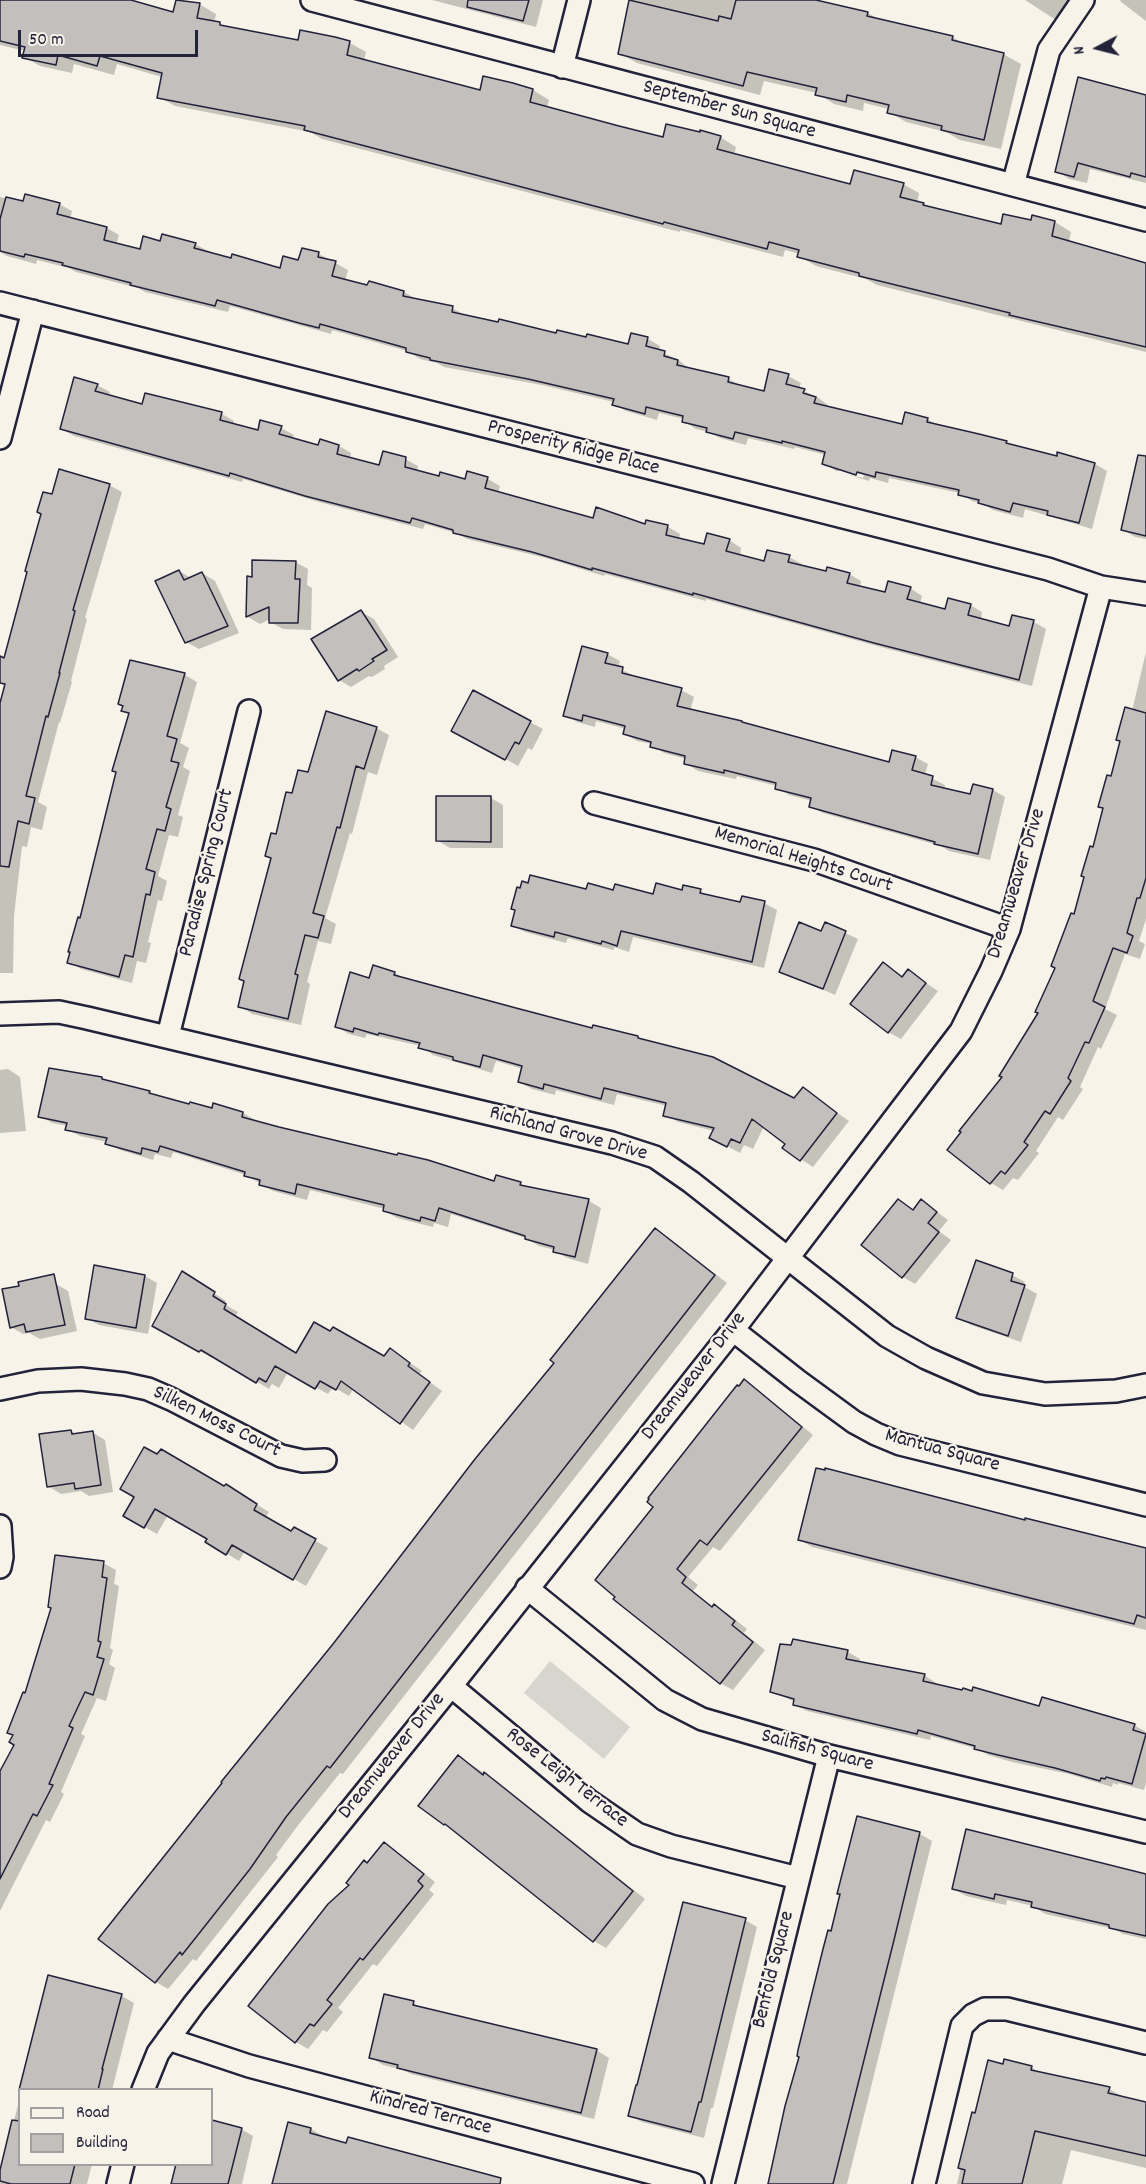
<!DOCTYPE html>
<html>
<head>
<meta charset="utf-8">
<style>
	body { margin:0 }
	#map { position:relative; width:1146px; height:2184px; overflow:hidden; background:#f7f3e8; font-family:Dekko,sans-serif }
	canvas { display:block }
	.legend { position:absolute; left:18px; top:2088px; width:195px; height:78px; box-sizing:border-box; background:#f7f3e8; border:2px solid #a29fa3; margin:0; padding:8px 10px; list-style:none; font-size:18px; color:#22223b }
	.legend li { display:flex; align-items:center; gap:12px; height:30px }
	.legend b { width:30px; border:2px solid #a29fa3 }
	.north { position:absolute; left:1068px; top:18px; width:60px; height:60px; -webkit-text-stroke:4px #f7f3e8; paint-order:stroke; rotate:263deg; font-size:16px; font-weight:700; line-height:24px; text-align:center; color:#22223b }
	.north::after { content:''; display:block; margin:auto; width:21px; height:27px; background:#22223b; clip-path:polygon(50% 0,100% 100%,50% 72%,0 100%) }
	.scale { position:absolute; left:18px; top:30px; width:180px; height:27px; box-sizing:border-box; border:3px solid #22223b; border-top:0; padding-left:8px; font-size:18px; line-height:21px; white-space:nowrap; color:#22223b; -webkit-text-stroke:4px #f7f3e8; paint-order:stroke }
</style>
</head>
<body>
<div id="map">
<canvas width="1146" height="2184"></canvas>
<ul class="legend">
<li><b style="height:8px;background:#f7f3e8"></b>Road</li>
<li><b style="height:16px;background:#c2bfbd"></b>Building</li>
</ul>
<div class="north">N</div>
<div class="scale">50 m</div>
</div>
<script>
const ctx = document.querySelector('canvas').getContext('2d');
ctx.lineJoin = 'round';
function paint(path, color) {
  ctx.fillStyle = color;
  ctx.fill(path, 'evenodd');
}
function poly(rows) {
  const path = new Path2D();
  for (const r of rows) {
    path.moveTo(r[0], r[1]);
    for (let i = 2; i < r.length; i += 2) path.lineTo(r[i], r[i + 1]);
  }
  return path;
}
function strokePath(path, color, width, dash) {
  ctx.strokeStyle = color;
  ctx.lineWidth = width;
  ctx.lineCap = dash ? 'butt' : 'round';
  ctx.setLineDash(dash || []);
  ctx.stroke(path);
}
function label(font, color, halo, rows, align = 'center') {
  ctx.font = font + ' Dekko,sans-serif';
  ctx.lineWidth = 4.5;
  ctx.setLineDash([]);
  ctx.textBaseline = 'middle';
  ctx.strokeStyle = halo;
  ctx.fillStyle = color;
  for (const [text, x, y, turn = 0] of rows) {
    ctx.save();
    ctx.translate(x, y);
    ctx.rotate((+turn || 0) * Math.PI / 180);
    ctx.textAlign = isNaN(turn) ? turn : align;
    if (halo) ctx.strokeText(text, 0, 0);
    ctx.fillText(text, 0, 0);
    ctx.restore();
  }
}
paint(poly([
	[550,1661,630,1727,604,1759,524,1693]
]), '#d8d5cf');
paint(poly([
	[0,0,126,0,175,13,177,0,199,4,216,14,214,23,226,27,299,42,335,39,350,43,366,52,364,61,481,92,513,85,533,90,549,100,547,108,664,139,720,137,736,147,734,155,851,186,903,184,919,193,917,203,930,209,1002,226,1032,222,1055,222,1071,232,1069,242,1146,264,1146,352,877,285,866,279,816,266,799,256,800,254,785,250,783,257,680,230,680,232,322,139,310,132,175,106,159,97,162,77,117,64,114,75,74,64,72,73,40,66,24,57,25,51,0,45],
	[432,0,543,0,536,27],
	[630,0,810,0,868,13,880,20,952,37,967,45,1003,54,1021,64,1001,149,960,140,946,132,906,122,889,112,889,109,864,103,863,111,834,104,817,93,764,81,760,95,637,63,619,53],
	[1025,0,1069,0,1056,20],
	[1121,0,1146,0,1146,21,1120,1],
	[1146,96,1146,183,1090,169,1087,183,1069,179,1057,171],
	[0,197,24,203,59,204,72,211,70,219,107,228,119,235,116,245,141,251,161,242,195,244,208,251,207,253,281,270,319,254,348,270,345,281,368,287,370,282,404,292,416,299,452,308,465,315,557,335,629,346,632,334,648,339,660,346,659,351,677,359,690,369,729,379,741,386,765,393,788,376,801,383,799,389,817,397,828,405,827,407,903,426,927,419,941,427,1006,443,1013,446,1058,458,1059,454,1095,464,1107,471,1092,529,1025,509,1023,518,993,510,983,504,972,501,960,493,889,478,888,483,870,478,869,481,846,474,863,478,864,475,837,469,840,471,836,471,824,463,826,455,795,447,794,449,748,438,746,445,720,438,709,432,696,429,684,421,684,419,659,413,657,420,626,411,614,404,614,402,542,385,444,367,437,363,420,359,407,351,332,330,331,334,313,329,230,306,228,312,145,292,138,288,76,272,69,268,37,260,36,264,7,256,0,252],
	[97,385,110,392,108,396,143,406,222,414,234,421,233,425,259,432,281,428,294,435,292,439,319,447,339,446,351,453,350,459,380,467,405,459,418,466,417,472,440,478,466,481,488,479,500,486,498,493,594,520,646,526,647,521,668,527,680,534,679,539,706,546,729,540,741,548,740,556,765,563,789,557,802,564,801,567,827,573,849,574,861,581,860,588,886,594,910,588,922,596,920,604,947,611,970,605,982,612,981,620,1010,627,1013,616,1034,622,1046,629,1032,686,888,649,706,599,706,601,605,574,604,576,546,558,467,539,456,533,425,524,423,529,319,502,243,479,242,482,74,436,61,429],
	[1146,479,1146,539,1135,537,1123,530],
	[109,485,122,492,85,618,87,619,71,681,72,682,60,723,59,722,38,802,47,807,42,830,31,827,27,847,22,846,14,916,13,973,0,973,0,709,6,687,0,683,0,659,5,659,53,496],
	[295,562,308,569,307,585,312,588,311,630,283,629,270,622,270,619,260,624,248,617,249,578,253,578],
	[179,571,191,578,202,573,215,581,239,633,199,649,186,642],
	[361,612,374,619,398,657,384,666,385,669,372,677,369,676,351,687,339,680],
	[1146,652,1146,919,1139,941,1145,944,1140,959,1125,954,1105,1009,1117,1015,1101,1049,1098,1047,1080,1087,1083,1089,1063,1120,1058,1117,1036,1151,1039,1153,1018,1180,1013,1178,1003,1190,991,1183,1004,1077,1040,1013,1075,916,1105,809,1100,806,1112,778,1132,711],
	[607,654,620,661,618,668,635,676,634,677,681,690,694,697,690,711,890,764,915,757,928,764,925,775,945,785,944,790,971,796,993,790,1005,797,990,860,949,851,941,846,823,813,810,806,812,801,789,795,777,786,737,776,736,779,698,771,685,763,686,759,664,753,652,744,637,741,625,734,626,729,596,721,595,727,577,722,565,715],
	[131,661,185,675,197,682,180,743,189,748,183,767,190,771,178,815,183,817,178,837,169,835,158,876,167,881,162,901,158,900,148,942,151,943,146,963,137,961,132,983,81,969,69,962,81,919,130,715,123,711],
	[474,692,543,729,532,750,528,748,518,766,466,737],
	[376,728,389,735,377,775,368,772,352,834,350,833,325,918,336,924,331,944,318,941,307,982,310,984,301,1025,252,1014,240,1006,272,859,267,856,293,795,309,774],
	[491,798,503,805,503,848,450,848,438,841],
	[587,891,614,892,654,896,700,891,710,897,742,904,764,903,777,910,764,968,633,937,629,952,614,947,614,950,568,938,566,943,525,932,512,925],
	[826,924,858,939,835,995,781,971,822,933],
	[884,964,904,977,908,971,938,991,901,1039,888,1032],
	[374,967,395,973,407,980,593,1030,637,1037,795,1100,803,1089,849,1121,813,1167,784,1148,787,1144,764,1126,753,1149,744,1145,740,1153,723,1144,714,1131,678,1122,665,1115,667,1106,617,1094,614,1105,556,1090,555,1095,532,1089,519,1082,523,1069,496,1061,492,1073,433,1055,421,1046,367,1034,365,1038,349,1034,337,1027,370,980],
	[8,1069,20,1077,26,1131,0,1133,0,1070],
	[102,1078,108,1082,149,1092,157,1097,213,1110,243,1113,255,1120,254,1122,495,1183,520,1183,530,1189,589,1201,601,1208,588,1264,567,1258,555,1250,539,1246,526,1238,451,1214,448,1227,434,1223,433,1227,397,1218,385,1211,385,1209,310,1190,307,1200,273,1191,246,1175,173,1152,171,1158,155,1154,153,1160,120,1150,107,1142,80,1136,67,1129,68,1126,52,1123,40,1116],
	[899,1201,914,1210,922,1201,948,1220,939,1231,951,1240,915,1284,903,1277,863,1245],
	[655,1229,668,1237,727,1283,343,1774,340,1773,299,1824,276,1855,278,1857,196,1961,193,1959,168,1989,156,1982,100,1939,556,1363],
	[1012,1275,1025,1282,1023,1286,1037,1294,1021,1342,971,1325,958,1317],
	[145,1276,157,1283,148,1334,99,1325,86,1318],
	[195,1281,226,1301,224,1304,238,1312,235,1317,297,1354,385,1358,391,1350,422,1371,419,1374,442,1391,413,1430,354,1388,349,1396,333,1387,328,1394,288,1372,279,1388,272,1384,269,1389,214,1356,212,1358,154,1325],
	[56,1284,68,1291,77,1331,40,1339,29,1333,23,1334,11,1327],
	[744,1381,757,1389,813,1435,720,1551,713,1547,688,1577,698,1585,693,1591,713,1607,715,1606,727,1613,747,1629,744,1633,765,1650,733,1690,720,1683,615,1599,655,1507],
	[71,1431,77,1435,92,1432,105,1440,113,1492,89,1496,81,1491,61,1494,48,1486],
	[225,1488,238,1493,269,1512,265,1518,292,1534,295,1529,328,1548,306,1586,245,1551,239,1561,207,1542,209,1539,168,1515,157,1534,125,1516],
	[1026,1522,1146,1550,1146,1630,812,1547,800,1540],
	[103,1563,116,1570,114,1584,119,1586,110,1648,113,1650,109,1664,115,1668,106,1701,97,1698,81,1734,85,1736,61,1792,64,1794,50,1822,46,1820,0,1911,0,1775,16,1745,26,1695],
	[794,1640,848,1652,860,1659,859,1663,924,1675,936,1683,936,1686,1134,1725,1146,1732,1146,1783,1144,1790,1118,1783,1118,1785,1113,1783,1112,1787,1069,1774,1012,1762,988,1755,978,1749,931,1736,930,1740,807,1711,794,1704,795,1702,771,1691],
	[459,1757,497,1781,645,1899,606,1948,594,1941,457,1831,445,1824],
	[920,1834,932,1841,847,2184,767,2184,832,1933],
	[384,1844,396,1851,435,1882,429,1890,434,1894,377,1966,373,1964,338,2008,343,2012,327,2032,323,2030,308,2049,296,2042,351,1885],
	[1146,1875,1146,1939,1123,1934,1114,1929,1045,1914,1033,1906,1007,1900,1006,1905,966,1896,954,1889],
	[745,1920,757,1927,713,2108,711,2108,704,2138,642,2122,629,2115],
	[49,1977,122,1996,134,2003,112,2090,21,2090],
	[413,2003,424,2009,596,2050,609,2058,594,2119,411,2074,403,2070,383,2065,370,2057],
	[1004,2066,1031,2067,1042,2074,1109,2089,1128,2099,1146,2104,1146,2168,1071,2150,1062,2184,957,2184,973,2114,976,2115],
	[20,2097,20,2164,92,2164,87,2184,0,2184,0,2168,2,2168],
	[212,2122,241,2129,253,2136,242,2184,171,2184,176,2164,212,2164],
	[311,2129,323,2136,323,2138,486,2184,274,2184]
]), '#0003');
const building = poly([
	[0,0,131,0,173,12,176,0,200,3,197,18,220,22,220,25,298,40,300,30,335,37,350,41,347,55,480,90,483,76,513,83,533,89,530,102,619,126,663,137,666,124,700,132,700,130,721,136,717,149,850,184,854,170,904,183,900,197,924,203,923,205,1001,224,1003,214,1031,220,1032,215,1055,221,1052,236,1146,263,1146,347,1009,315,1010,313,859,276,859,273,797,257,799,250,769,242,767,249,664,222,663,224,304,130,305,126,157,98,162,73,100,56,97,66,58,55,56,65,22,58,25,47,0,41,0,0],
	[468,0,529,0,523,21,467,7,468,0],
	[629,0,718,21,719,16,731,19,736,0,816,0,868,12,867,16,953,36,952,40,1004,53,984,140,941,130,942,126,887,113,889,105,847,95,846,102,815,95,817,88,747,72,743,86,618,54,629,0],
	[1078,77,1146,95,1146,177,1131,173,1130,177,1078,163,1074,177,1055,172,1078,77],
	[25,194,60,203,57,214,107,227,104,240,140,249,143,236,160,241,162,234,196,243,194,248,231,258,232,254,280,268,283,256,298,260,302,248,319,252,318,257,336,261,332,276,367,285,369,281,404,291,403,296,453,306,452,312,498,322,499,319,556,333,557,330,586,337,587,334,628,344,631,333,648,337,646,346,665,351,664,356,678,360,677,365,729,377,728,382,764,391,769,369,789,374,786,384,805,389,803,393,816,397,814,403,902,424,905,412,928,418,927,422,979,434,1007,441,1006,443,1057,456,1057,452,1095,463,1079,523,1047,515,1048,511,1013,503,1010,512,978,503,979,500,958,495,959,490,876,472,875,477,857,472,856,475,822,464,825,452,782,441,782,443,735,432,733,439,706,432,707,428,682,422,683,416,646,407,645,414,612,405,614,399,528,379,430,360,430,358,406,352,406,348,320,324,319,328,299,323,217,300,215,306,130,285,131,283,62,265,63,263,25,254,24,257,0,251,0,219,6,197,23,201,25,194],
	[74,377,98,384,95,391,142,404,145,393,222,412,220,420,258,430,260,420,282,426,279,434,318,445,320,439,339,445,337,454,379,465,383,451,406,457,405,467,439,476,440,472,465,479,467,471,488,477,485,488,593,518,596,507,645,524,646,520,668,525,666,535,704,544,707,533,730,539,726,551,764,561,767,550,790,555,788,562,826,571,827,567,850,573,847,583,885,592,888,581,911,587,907,599,945,609,948,598,971,604,968,615,1009,626,1012,615,1034,620,1019,680,874,643,693,593,693,595,592,568,592,570,532,552,453,533,453,530,412,518,410,523,305,496,230,473,229,476,60,429,74,377],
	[1138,455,1146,456,1146,536,1121,530,1138,455],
	[59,469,110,484,73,610,75,611,59,673,60,673,48,717,46,716,26,796,35,798,29,824,18,821,9,867,0,866,0,703,5,684,0,683,0,656,4,658,27,572,25,571,41,514,37,512,43,492,52,494,59,469],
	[252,560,296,561,295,579,300,579,298,623,269,623,269,607,246,617,247,576,252,577,252,560],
	[179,570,184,580,202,572,228,626,185,643,155,581,179,570],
	[361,610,387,650,372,659,374,661,359,671,357,669,338,681,311,639,361,610],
	[582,646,608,653,605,663,623,667,622,673,682,688,677,706,742,721,742,722,889,762,892,750,916,756,912,770,933,776,931,785,970,794,973,784,993,789,978,854,934,844,935,842,809,807,811,798,775,789,776,783,724,770,724,773,684,764,685,756,650,747,651,742,623,734,625,726,583,715,582,721,563,716,582,646],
	[130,660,185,673,167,736,177,739,171,761,179,763,166,807,171,809,165,831,157,829,146,869,155,872,150,895,146,894,133,957,125,955,119,977,67,963,70,952,68,952,78,917,80,918,116,772,112,771,129,713,121,711,123,706,118,704,130,660],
	[473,690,531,721,519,744,515,742,505,760,451,731,473,690],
	[1125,707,1146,713,1146,878,1140,898,1137,898,1127,933,1133,936,1127,953,1113,948,1093,1001,1105,1007,1089,1043,1085,1042,1068,1078,1071,1081,1050,1114,1045,1111,1024,1142,1028,1145,1005,1174,1001,1171,990,1184,947,1150,961,1132,959,1131,1002,1077,999,1076,1038,1013,1035,1012,1055,968,1051,966,1071,913,1074,914,1084,877,1081,876,1090,846,1093,847,1103,808,1098,807,1107,775,1111,776,1120,741,1116,740,1125,707],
	[326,711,377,727,364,769,356,766,340,828,337,827,313,913,324,916,318,938,305,935,295,974,298,975,288,1019,238,1007,244,981,239,979,271,858,265,856,271,833,276,834,286,792,292,793,298,770,308,772,326,711],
	[436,796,491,796,491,842,436,841,436,796],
	[530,875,586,889,588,883,613,890,615,884,653,894,656,883,682,890,683,885,701,889,700,893,740,902,742,896,765,901,752,962,621,931,617,946,602,941,601,944,555,932,554,937,511,926,515,910,511,909,517,887,520,888,522,881,528,883,530,875],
	[799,922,821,931,825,922,846,931,823,989,779,972,799,922],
	[883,962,902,977,908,969,926,983,888,1033,850,1004,883,962],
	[373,965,395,972,394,975,516,1008,592,1028,593,1025,638,1036,638,1038,713,1057,794,1098,803,1087,837,1113,800,1161,782,1148,785,1144,752,1119,740,1143,731,1139,727,1147,709,1138,714,1128,663,1116,666,1103,604,1088,601,1099,544,1084,543,1089,518,1082,522,1066,483,1055,480,1067,453,1060,453,1057,418,1048,420,1043,379,1033,378,1035,354,1028,353,1032,335,1027,350,972,369,978,373,965],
	[49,1068,102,1077,102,1079,150,1091,149,1093,189,1104,190,1102,212,1108,213,1103,243,1112,242,1117,279,1127,397,1155,398,1153,428,1160,494,1181,496,1175,521,1182,520,1185,589,1199,575,1257,553,1252,554,1247,525,1239,525,1236,439,1208,435,1221,421,1217,420,1221,383,1211,384,1205,297,1184,295,1194,259,1185,260,1180,244,1176,245,1172,160,1146,158,1152,142,1148,141,1154,105,1144,107,1138,65,1130,67,1123,38,1117,49,1068],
	[898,1199,913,1210,921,1199,937,1212,928,1223,939,1232,902,1278,861,1245,898,1199],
	[655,1228,715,1275,330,1768,327,1766,286,1817,250,1869,182,1955,180,1952,155,1983,98,1939,185,1830,222,1783,221,1782,333,1644,475,1459,554,1363,550,1360,655,1228],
	[976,1260,1013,1273,1011,1281,1025,1285,1008,1336,956,1318,976,1260],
	[94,1265,145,1275,136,1328,85,1319,94,1265],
	[182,1271,215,1292,213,1296,226,1304,224,1309,296,1353,314,1322,330,1331,333,1327,384,1356,390,1348,410,1363,408,1366,430,1382,400,1424,341,1381,336,1390,320,1381,315,1389,275,1366,266,1382,259,1378,256,1383,201,1350,199,1352,152,1326,182,1271],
	[54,1274,65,1325,26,1332,24,1324,10,1328,2,1289,19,1286,18,1282,54,1274],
	[744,1379,802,1427,707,1545,700,1540,677,1569,686,1577,682,1583,712,1607,714,1604,735,1621,732,1625,753,1642,720,1684,613,1599,615,1597,595,1580,653,1507,647,1502,649,1499,648,1498,737,1385,739,1386,744,1379],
	[71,1430,72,1434,93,1431,101,1485,75,1489,74,1483,47,1487,39,1434,71,1430],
	[144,1447,157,1454,161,1449,224,1486,226,1484,257,1504,254,1510,291,1531,294,1527,316,1539,293,1580,232,1545,226,1555,205,1542,207,1539,155,1509,144,1528,123,1516,134,1497,120,1489,144,1447],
	[816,1468,825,1470,825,1468,1025,1520,1025,1518,1146,1548,1146,1618,1137,1615,1134,1624,798,1540,816,1468],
	[55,1555,104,1561,102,1577,107,1578,98,1641,101,1642,97,1657,104,1659,93,1695,85,1692,69,1726,73,1728,49,1784,53,1785,37,1816,33,1814,0,1879,0,1771,14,1745,9,1742,13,1735,7,1733,23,1692,25,1693,51,1608,48,1607,55,1555],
	[793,1639,848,1650,846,1659,925,1674,923,1681,962,1690,963,1688,972,1691,973,1687,1039,1706,1042,1697,1135,1724,1133,1730,1146,1734,1132,1784,1106,1777,1105,1779,1101,1778,1100,1781,1055,1768,998,1755,974,1749,975,1746,918,1730,917,1734,793,1705,794,1699,770,1692,780,1644,791,1645,793,1639],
	[458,1755,483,1775,484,1772,633,1891,593,1942,445,1824,444,1825,418,1806,458,1755],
	[857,1816,920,1832,894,1940,833,2184,768,2184,785,2106,799,2057,797,2056,798,2050,823,1949,828,1930,831,1931,840,1894,837,1894,857,1816],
	[966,1829,1146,1874,1146,1936,1109,1928,1109,1925,1031,1907,1032,1902,995,1894,994,1899,952,1889,966,1829],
	[384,1842,424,1874,418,1881,423,1886,363,1960,360,1958,327,2000,332,2004,314,2026,310,2024,295,2043,248,2006,328,1904,349,1885,346,1883,364,1860,367,1863,384,1842],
	[683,1902,746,1918,701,2102,699,2102,691,2132,628,2116,636,2085,637,2085,683,1902],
	[48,1975,122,1994,102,2069,103,2069,98,2090,19,2090,48,1975],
	[384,1994,414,2001,413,2005,597,2049,581,2113,397,2068,398,2065,369,2058,384,1994],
	[1004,2059,1032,2066,1031,2070,1110,2087,1108,2093,1146,2102,1146,2156,1035,2131,1022,2184,962,2184,965,2170,958,2168,972,2112,975,2113,988,2060,1003,2064,1004,2059],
	[12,2120,20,2121,20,2164,75,2164,70,2184,11,2184,0,2181,0,2170,12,2120],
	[212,2120,242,2128,228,2184,171,2184,176,2164,212,2164,212,2120],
	[288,2122,311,2128,310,2133,346,2143,348,2137,501,2178,500,2184,272,2184,288,2122]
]);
paint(building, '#c2bfbd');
strokePath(building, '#22223b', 1.5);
const street = poly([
	[312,0,1146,220],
	[562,67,579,0],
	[1013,185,1049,50,1083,0],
	[0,303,1048,569,1101,587,1146,594],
	[0,438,33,311],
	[594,803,814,860,1009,929],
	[0,1014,59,1012,87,1018,612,1143,655,1157,691,1182,887,1336,926,1358,983,1383,1045,1394,1116,1391,1146,1385],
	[168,1036,249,711],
	[733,1330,798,1381,854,1422,876,1434,900,1444,1146,1505],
	[0,1389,38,1381,81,1379,125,1384,148,1389,171,1399,281,1456,303,1461,325,1460],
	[0,1526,2,1557,0,1567],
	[527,1588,665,1700,702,1719,829,1756,1146,1832],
	[451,1686,589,1801,637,1834,671,1846,798,1878],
	[168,2039,249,2066,693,2184],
	[143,2090,158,2053,194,2004,451,1686,733,1330,961,1031,991,971,1009,929,1101,587],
	[118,2184,123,2164],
	[723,2184,829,1756],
	[924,2184,962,2026,973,2015,985,2009,1007,2009,1146,2043]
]);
strokePath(street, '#22223b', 26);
strokePath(street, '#f7f3e8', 21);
label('21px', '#22223b', '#f7f3e8', [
	["September Sun Square",729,111,15],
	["Prosperity Ridge Place",573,449,14],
	["Memorial Heights Court",803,861,17],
	["Paradise Spring Court",208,873,-76],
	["Dreamweaver Drive",1018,884,-73],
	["Richland Grove Drive",568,1135,15],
	["Dreamweaver Drive",695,1377,-52],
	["Silken Moss Court",216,1423,26],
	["Mantua Square",942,1452,15],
	["Sailfish Square",817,1752,15],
	["Dreamweaver Drive",393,1757,-51],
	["Rose Leigh Terrace",566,1779,38],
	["Benfold Square",775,1970,-76],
	["Kindred Terrace",430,2114,15]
]);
</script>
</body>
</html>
